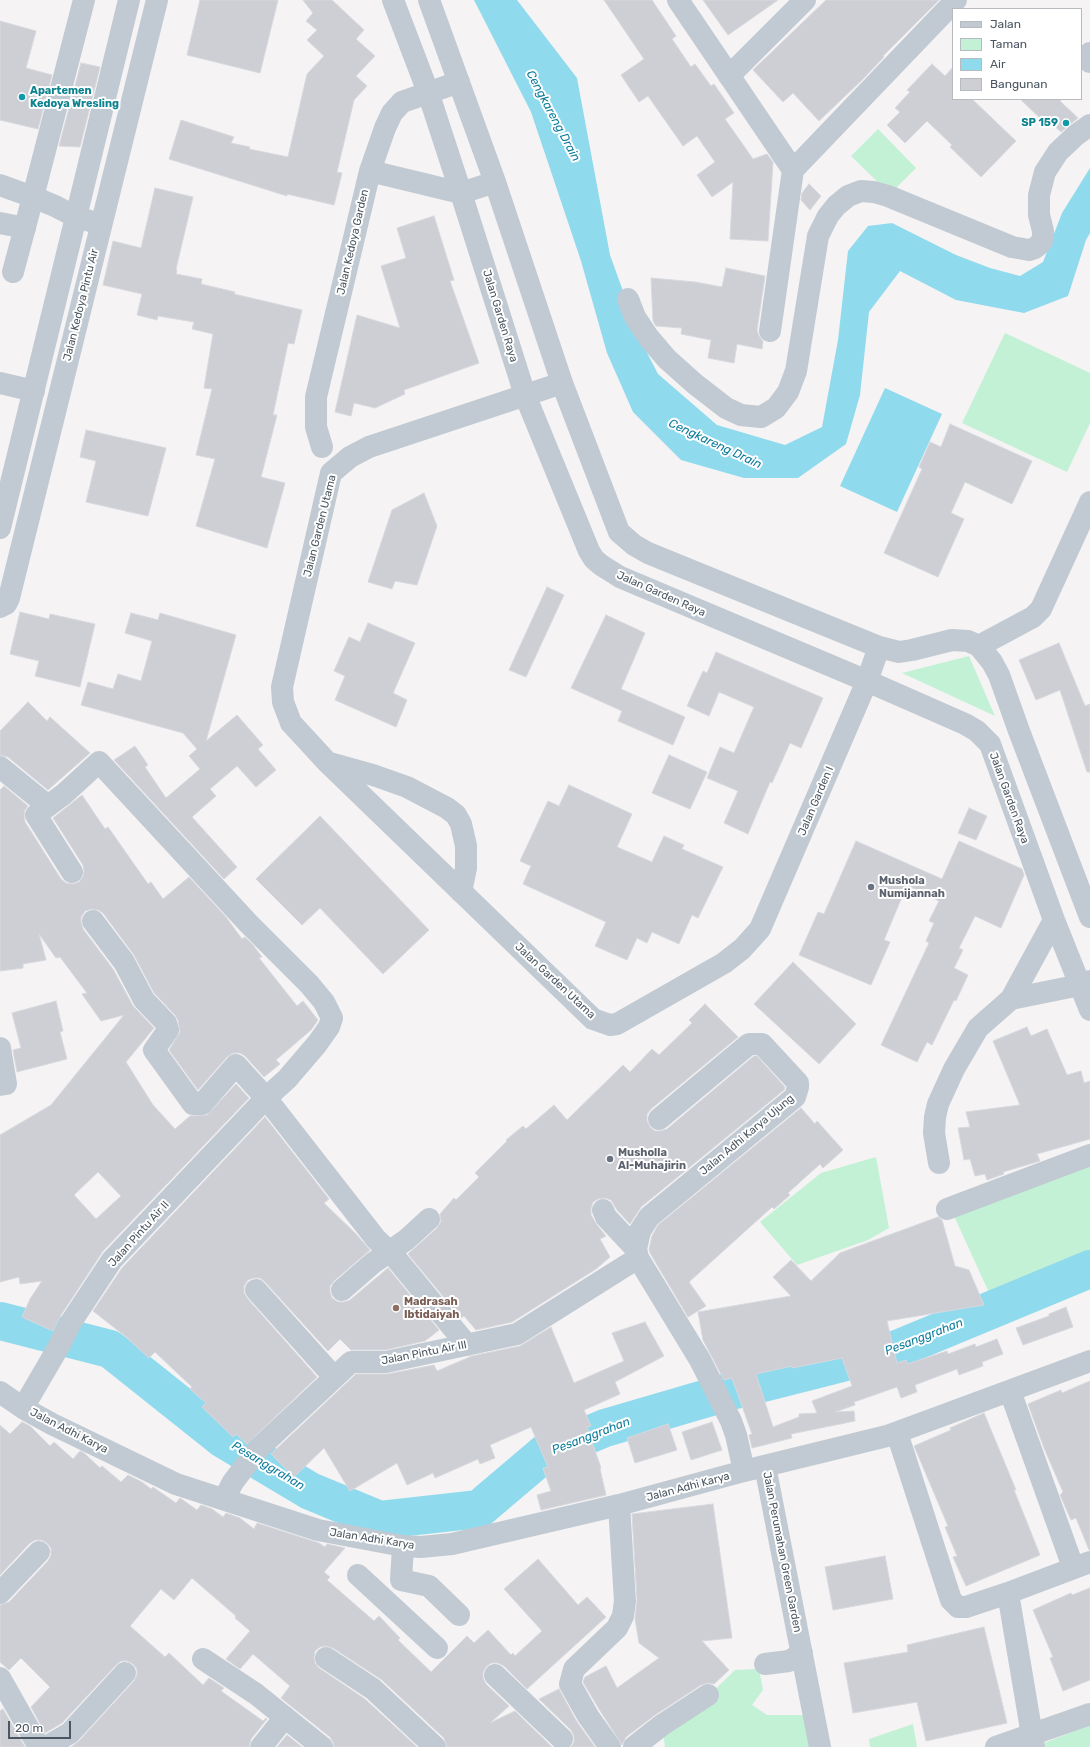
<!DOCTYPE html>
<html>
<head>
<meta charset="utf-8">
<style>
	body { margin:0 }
	#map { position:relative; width:1090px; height:1747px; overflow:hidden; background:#f5f3f3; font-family:Rubik,sans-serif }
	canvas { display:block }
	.legend { position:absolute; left:952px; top:8px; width:130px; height:92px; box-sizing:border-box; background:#fff; border:1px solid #b7bbc0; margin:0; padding:5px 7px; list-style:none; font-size:12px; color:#4a5661 }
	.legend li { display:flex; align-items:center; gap:8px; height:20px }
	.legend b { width:20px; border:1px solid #b7bbc0 }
	.scale { position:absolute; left:8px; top:1721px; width:63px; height:18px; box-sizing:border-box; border:2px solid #4a5661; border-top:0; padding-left:5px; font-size:12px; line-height:14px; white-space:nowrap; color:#4a5661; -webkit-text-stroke:3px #fff; paint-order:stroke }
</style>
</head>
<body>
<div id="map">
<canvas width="1090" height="1747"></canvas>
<ul class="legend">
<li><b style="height:5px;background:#c1cad2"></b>Jalan</li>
<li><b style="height:11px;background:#c3f1d5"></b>Taman</li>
<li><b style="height:11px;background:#90daee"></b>Air</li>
<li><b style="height:11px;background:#cdcfd5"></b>Bangunan</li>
</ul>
<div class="scale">20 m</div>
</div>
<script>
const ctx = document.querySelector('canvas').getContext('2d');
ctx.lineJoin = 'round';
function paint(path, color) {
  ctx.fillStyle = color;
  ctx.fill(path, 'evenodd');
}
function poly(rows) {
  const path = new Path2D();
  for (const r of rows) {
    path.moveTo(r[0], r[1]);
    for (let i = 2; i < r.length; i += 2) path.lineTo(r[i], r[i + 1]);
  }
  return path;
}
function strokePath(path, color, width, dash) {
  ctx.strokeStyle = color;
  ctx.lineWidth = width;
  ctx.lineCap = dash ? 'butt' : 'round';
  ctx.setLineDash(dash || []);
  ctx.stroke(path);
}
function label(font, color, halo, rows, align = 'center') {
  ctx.font = font + ' Rubik,sans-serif';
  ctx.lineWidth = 4;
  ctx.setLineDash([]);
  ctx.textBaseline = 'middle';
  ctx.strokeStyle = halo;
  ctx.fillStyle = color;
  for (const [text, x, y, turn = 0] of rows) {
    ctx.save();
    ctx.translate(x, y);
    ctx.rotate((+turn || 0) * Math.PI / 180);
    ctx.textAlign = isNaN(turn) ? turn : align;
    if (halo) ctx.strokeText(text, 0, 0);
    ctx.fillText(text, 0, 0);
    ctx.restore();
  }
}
paint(poly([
	[878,129,916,168,890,194,851,156],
	[1005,333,1090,373,1090,423,1067,472,962,423],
	[969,656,995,716,902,673],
	[876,1157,889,1228,868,1240,797,1265,760,1222,821,1173],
	[1090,1164,1090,1256,991,1297,950,1207],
	[759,1669,763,1690,752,1705,767,1715,805,1715,812,1747,665,1747,662,1725,699,1705,735,1670],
	[913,1724,917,1747,870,1747,869,1739],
	[1090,1725,1090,1747,1039,1747,1039,1745]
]), '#c3f1d5');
paint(poly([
	[474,0,517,0,577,78,610,255,641,341,658,374,717,425,785,445,822,427,838,340,848,251,868,226,892,223,956,255,990,268,1020,276,1043,262,1062,213,1090,168,1090,233,1086,240,1068,296,1024,313,956,300,900,271,869,312,860,395,846,444,798,478,744,478,681,460,633,412,607,353,581,261,531,112],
	[885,388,942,414,897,512,840,486]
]), '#90daee');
strokePath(poly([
	[0,1321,110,1349,223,1439,310,1491,380,1520,479,1509,545,1453,605,1428,735,1390,897,1349,1090,1269]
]), '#90daee', 38);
const building = poly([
	[200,0,278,0,260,73,187,55,200,0],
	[303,0,332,0,364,30,356,39,375,56,356,76,367,86,354,100,337,172,342,173,334,205,287,194,287,196,169,159,181,120,234,137,231,143,250,147,249,149,288,157,307,74,324,56,307,40,317,30,306,21,313,13,303,0],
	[604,0,652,0,676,36,672,39,691,67,695,64,711,86,714,84,734,113,725,119,753,159,767,154,773,162,768,241,730,239,733,182,712,197,697,175,715,162,697,136,683,146,648,96,639,102,621,75,644,59,604,0],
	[703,0,778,0,728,35,703,0],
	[826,0,939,0,883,56,884,57,863,79,819,121,793,93,783,102,753,70,826,0],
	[0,21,36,31,26,68,52,75,38,129,0,120,0,21],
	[81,63,100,67,80,147,59,146,81,63],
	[932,64,945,76,953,67,953,99,972,99,1016,141,981,177,950,147,952,145,927,121,905,143,887,125,900,112,895,108,910,92,907,90,932,64],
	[1020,99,1062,99,1060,101,1078,118,1061,132,1044,117,1042,120,1020,99],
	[809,184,821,196,810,210,801,200,802,193,809,184],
	[155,188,193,197,176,269,177,270,176,274,202,279,201,284,235,292,234,294,302,310,294,344,288,343,273,415,277,415,261,477,285,483,267,548,196,526,215,459,196,455,212,389,204,388,213,334,192,329,194,322,158,316,157,320,137,315,142,294,103,285,113,241,141,248,155,188],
	[434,216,454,280,450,281,479,363,404,390,405,394,375,408,354,403,351,416,335,412,357,315,400,328,381,266,406,258,397,228,434,216],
	[726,268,765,276,757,330,759,336,763,341,762,349,737,344,734,363,708,358,711,340,681,334,682,328,656,326,653,321,651,278,695,282,722,287,726,268],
	[950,424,1032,461,1012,504,965,482,951,513,964,519,938,577,884,553,922,469,919,467,930,442,941,447,950,424],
	[86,430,166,448,148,516,86,502,96,461,80,457,86,430],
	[424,493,437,526,417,585,395,581,392,589,368,582,392,510,424,493],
	[547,587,564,595,526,677,509,670,547,587],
	[20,612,49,619,50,614,95,624,80,687,35,676,39,661,10,654,20,612],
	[131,613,158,620,160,613,236,635,206,741,237,715,263,745,258,749,276,770,256,787,237,766,210,789,216,796,192,817,237,867,224,879,114,760,135,746,148,765,145,767,166,798,200,769,189,756,197,749,183,733,81,705,88,682,113,689,118,674,141,681,152,641,125,633,131,613],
	[606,615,645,633,621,689,685,717,673,745,618,721,622,711,571,688,606,615],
	[368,623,415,643,393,693,407,700,396,727,335,700,345,676,334,671,349,637,360,642,368,623],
	[1059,643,1085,706,1090,704,1090,772,1087,772,1060,690,1036,700,1019,660,1059,643],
	[716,652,823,698,801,748,790,743,772,783,770,782,748,834,724,823,738,791,707,778,720,747,734,753,754,707,719,692,709,716,687,706,703,671,707,673,716,652],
	[28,702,47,721,50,717,90,753,48,790,8,757,0,755,0,731,28,702],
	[669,755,707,772,690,809,652,793,669,755],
	[569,785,632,814,617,847,652,862,664,836,684,845,682,849,723,867,698,918,692,915,679,944,652,932,647,943,637,938,627,960,595,946,606,922,523,884,531,866,520,861,548,801,559,806,569,785],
	[4,786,28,806,25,810,24,815,25,822,61,879,66,883,73,884,79,882,83,877,84,871,83,865,53,818,82,795,105,829,108,827,148,884,151,882,163,899,189,877,226,917,242,939,245,937,253,945,262,957,259,958,297,1006,303,1001,318,1020,311,1030,276,1060,280,1064,264,1077,245,1056,240,1053,233,1053,227,1057,198,1090,169,1050,180,1032,178,1020,175,1015,154,993,134,955,103,913,98,910,92,909,85,911,81,917,81,922,83,929,113,969,133,1006,154,1028,126,1062,153,1105,175,1129,190,1116,207,1115,236,1084,249,1098,103,1251,61,1315,53,1331,22,1317,30,1299,42,1281,20,1284,19,1277,0,1282,0,1135,51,1105,124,1015,101,1021,82,994,87,993,60,957,56,958,39,934,46,960,23,964,23,968,0,971,0,790,4,786],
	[98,1172,121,1196,96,1219,74,1195,98,1172],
	[969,808,987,816,976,840,958,833,969,808],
	[320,816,429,930,383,974,320,908,302,925,256,879,320,816],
	[856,841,942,879,959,841,1022,869,1024,875,1001,928,975,916,959,948,963,950,954,968,968,975,956,1001,954,1000,932,1045,927,1042,917,1062,881,1045,929,943,926,941,934,923,929,921,939,901,907,885,884,940,890,942,871,985,799,955,818,912,824,914,856,841],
	[793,962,856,1024,819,1064,754,1004,793,962],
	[56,1001,63,1031,60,1032,67,1059,17,1072,13,1050,21,1048,12,1013,56,1001],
	[705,1004,738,1037,651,1109,647,1114,647,1121,650,1127,655,1131,661,1131,667,1129,754,1056,757,1056,785,1087,784,1090,641,1207,630,1224,617,1210,611,1200,605,1198,598,1199,593,1202,591,1208,591,1215,597,1225,606,1236,600,1239,610,1257,596,1269,512,1322,476,1330,464,1316,461,1318,408,1254,437,1228,441,1222,440,1214,454,1198,456,1200,479,1177,475,1173,507,1141,506,1140,523,1126,526,1129,554,1105,567,1120,623,1065,630,1072,652,1049,659,1055,692,1023,689,1020,705,1004],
	[1027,1027,1031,1036,1047,1029,1067,1075,1081,1071,1084,1083,1090,1081,1090,1139,1037,1154,1040,1161,1003,1172,1004,1174,987,1180,985,1174,975,1176,970,1159,964,1160,958,1128,970,1127,966,1112,1020,1105,993,1041,1027,1027],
	[801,1108,815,1124,817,1121,843,1150,823,1168,820,1164,788,1193,790,1195,774,1209,772,1207,689,1282,706,1306,688,1317,650,1253,649,1249,652,1236,658,1225,801,1108],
	[265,1117,329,1199,324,1203,356,1234,370,1250,334,1281,330,1286,330,1292,332,1298,338,1302,344,1302,350,1300,388,1268,439,1330,425,1341,385,1350,351,1350,340,1339,328,1351,265,1282,260,1278,254,1278,248,1280,244,1286,244,1293,247,1298,317,1377,247,1444,236,1434,233,1437,202,1407,206,1403,190,1389,192,1387,155,1352,149,1358,125,1336,93,1311,122,1268,265,1117],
	[938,1217,942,1220,955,1266,969,1270,984,1305,887,1321,897,1363,906,1360,907,1364,947,1351,948,1354,975,1344,976,1347,997,1339,1003,1354,982,1362,983,1366,959,1375,957,1369,915,1385,917,1392,901,1398,897,1387,854,1402,855,1405,835,1412,854,1411,855,1421,791,1434,792,1438,752,1448,749,1435,752,1434,732,1378,724,1380,703,1340,698,1312,791,1296,773,1277,791,1260,811,1281,840,1253,938,1217],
	[842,1358,852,1386,812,1401,817,1413,799,1414,799,1417,773,1427,756,1374,792,1366,792,1368,842,1358],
	[1066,1307,1073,1327,1023,1345,1016,1328,1049,1316,1049,1314,1066,1307],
	[645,1322,664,1356,615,1382,620,1394,584,1410,591,1426,587,1427,601,1468,600,1469,606,1495,541,1510,537,1495,551,1491,543,1468,548,1467,531,1427,490,1445,495,1458,480,1464,478,1459,435,1478,433,1473,407,1485,397,1463,350,1491,324,1448,294,1477,271,1454,356,1374,388,1374,434,1365,437,1371,472,1356,520,1346,551,1327,574,1383,624,1361,612,1333,645,1322],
	[1090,1381,1090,1550,1089,1550,1076,1518,1071,1520,1060,1495,1063,1492,1044,1448,1028,1404,1061,1390,1062,1393,1090,1381],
	[984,1413,1016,1490,1014,1490,1040,1555,966,1586,953,1557,957,1556,945,1527,948,1526,914,1446,951,1430,950,1428,984,1413],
	[22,1422,30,1426,50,1446,54,1442,73,1459,80,1451,84,1453,100,1468,102,1466,121,1482,128,1475,142,1482,151,1489,153,1487,176,1503,180,1498,197,1510,201,1505,212,1509,223,1517,226,1513,240,1518,254,1529,257,1523,319,1543,325,1547,327,1544,345,1548,324,1572,330,1577,327,1580,374,1621,379,1616,400,1638,398,1640,431,1672,467,1636,474,1643,488,1630,511,1655,513,1653,515,1656,542,1631,504,1589,538,1559,578,1605,587,1597,606,1617,527,1689,504,1666,498,1663,491,1663,486,1667,483,1672,483,1678,486,1684,509,1706,490,1723,515,1711,552,1747,447,1747,444,1738,382,1680,333,1648,326,1646,320,1647,315,1651,314,1658,315,1663,319,1668,365,1699,417,1747,334,1747,333,1742,330,1737,281,1698,290,1686,253,1654,240,1669,226,1659,250,1631,235,1618,236,1616,192,1578,174,1600,161,1589,130,1626,165,1657,169,1653,203,1685,209,1678,224,1688,221,1691,263,1721,266,1718,267,1719,251,1739,249,1747,71,1747,79,1741,134,1681,137,1675,137,1669,133,1664,127,1661,121,1661,116,1665,62,1723,45,1733,31,1707,50,1687,21,1658,9,1670,0,1662,0,1605,9,1602,48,1561,51,1555,51,1548,47,1543,42,1540,35,1540,30,1543,0,1575,0,1425,10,1434,22,1422],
	[712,1422,722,1450,691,1460,682,1432,712,1422],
	[668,1424,677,1450,635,1463,627,1438,668,1424],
	[713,1504,732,1638,702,1641,729,1670,714,1684,708,1683,701,1685,655,1715,626,1737,622,1745,599,1709,583,1682,585,1677,606,1666,617,1688,659,1658,639,1643,635,1619,637,1600,632,1514,713,1504],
	[885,1556,893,1599,833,1610,825,1567,885,1556],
	[1090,1588,1090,1680,1063,1691,1050,1658,1053,1657,1033,1610,1071,1593,1072,1595,1090,1588],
	[984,1627,1007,1723,926,1741,917,1702,853,1713,844,1663,908,1652,907,1645,984,1627],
	[559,1689,577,1722,595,1747,571,1747,574,1742,574,1736,571,1730,539,1699,559,1689],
	[3,1709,25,1747,0,1747,0,1711,3,1709],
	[287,1735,302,1747,277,1747,287,1735]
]);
paint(building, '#cdcfd5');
strokePath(building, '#d7d9de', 1);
strokePath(poly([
	[84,0,33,197,55,206,76,217,90,221],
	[393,0,428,92,461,193,525,395,589,551,594,559,601,565,620,577,867,681,965,724,977,731,990,744,1054,920,1090,1010],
	[429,0,495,182,562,383,619,532,634,545,648,553,879,647,899,652,912,650,952,640,968,641,979,646,992,662,999,675,1019,731,1090,917],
	[678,0,793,170],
	[1090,53,1090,62],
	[729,76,805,0],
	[370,171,461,193,495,182],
	[0,185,33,197,13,272],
	[0,223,25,228],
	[628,299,635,317,649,338,667,359,695,384,726,408,741,415,761,417,776,408,788,392,796,371,818,236,828,216,836,206,848,196,861,191,874,192,888,196,1012,247,1029,250,1035,248,1040,244,1043,238,1043,231,1039,215,1039,195,1045,172,1058,152,1076,135,1090,125],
	[770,331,793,170,956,0],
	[0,383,34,391],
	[562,383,369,447,350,457,331,473,282,687,283,702,291,723,327,762,593,1019,610,1025,617,1024,724,963,742,949,760,929,867,681,879,647],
	[322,447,316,427,316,397,370,171,385,128,392,113,402,102,459,82],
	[0,528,129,0],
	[0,607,6,604,9,598,157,0],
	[979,646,1033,617,1041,609,1090,502],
	[330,763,373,775,407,787,447,808,456,815,461,824,466,846,466,868,461,892],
	[0,767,48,806,36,815,72,872],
	[93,921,124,962,144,1000,166,1023,168,1030,154,1050,193,1104,202,1104,236,1065,266,1098,376,1239,394,1256,467,1345],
	[1011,999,1080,985,1090,981],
	[0,1048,6,1084,0,1085],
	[659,1119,749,1044,762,1044,798,1083,798,1087,795,1097,649,1217,640,1231,636,1249,638,1258,700,1360,731,1421,736,1435,744,1471],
	[939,1163,934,1133,935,1117,938,1104,954,1069,978,1028,1011,999,1054,920],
	[947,1209,1090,1155],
	[603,1210,606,1217,636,1249],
	[256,1290,334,1377],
	[342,1290,373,1263,406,1240,429,1219],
	[1010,1391,1073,1567],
	[0,1392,23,1408,52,1424,176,1484,318,1530,403,1546,421,1547,452,1544,619,1505,744,1471,887,1436,1090,1361],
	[23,1408,58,1348,71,1322,112,1260,266,1098,287,1079,317,1044,329,1027,332,1018,324,1002,309,984,248,923,99,762,64,794,48,806],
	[897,1433,951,1600,958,1607,966,1607,1008,1593,1090,1562],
	[765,1466,820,1747],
	[224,1499,233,1482,259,1448,351,1362,386,1362,517,1334,638,1258],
	[403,1546,401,1580,429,1586,459,1615],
	[358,1575,437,1648],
	[0,1593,39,1552],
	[1008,1593,1034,1747],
	[326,1658,373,1689,435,1747],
	[203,1659,256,1694,322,1747],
	[765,1664,789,1661,802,1653],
	[495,1675,562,1739],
	[0,1678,39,1747],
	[46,1747,70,1733,125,1673],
	[261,1747,285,1717],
	[610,1747,588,1716,570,1684,574,1669,617,1628,623,1616,625,1601,619,1505],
	[634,1747,662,1725,708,1695],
	[996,1747,1090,1714]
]), '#c1cad2', 22);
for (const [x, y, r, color] of [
	[22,97,4,"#0f9aa8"],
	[1066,123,4,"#0f9aa8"],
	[871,887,4,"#6b7280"],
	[610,1159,4,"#6b7280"],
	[396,1308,4,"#8d6e63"]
]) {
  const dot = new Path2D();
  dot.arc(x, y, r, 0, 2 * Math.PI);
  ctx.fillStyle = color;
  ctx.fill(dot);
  strokePath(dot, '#fff', 1.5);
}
label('bold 11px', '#0d838f', '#fff', [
	["Apartemen",30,91],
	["Kedoya Wresling",30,104],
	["SP 159",1058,123,"right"]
], 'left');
label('11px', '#4a5661', '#fff', [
	["Jalan Kedoya Garden",353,242,-77],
	["Jalan Kedoya Pintu Air",81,305,-76],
	["Jalan Garden Raya",500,316,73],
	["Jalan Garden Utama",320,526,-76],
	["Jalan Garden Raya",661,594,24],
	["Jalan Garden Raya",1009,798,70],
	["Jalan Garden I",816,801,-67],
	["Jalan Garden Utama",555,981,43],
	["Jalan Adhi Karya Ujung",747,1135,-40],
	["Jalan Pintu Air II",139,1234,-48],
	["Jalan Pintu Air III",424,1353,-11],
	["Jalan Adhi Karya",69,1431,27],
	["Jalan Adhi Karya",688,1487,-15],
	["Jalan Adhi Karya",372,1539,9],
	["Jalan Perumahan Green Garden",782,1552,79]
]);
label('bold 11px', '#5b616d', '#fff', [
	["Mushola",879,881],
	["Numijannah",879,894],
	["Musholla",618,1153],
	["Al-Muhajirin",618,1166]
], 'left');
label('bold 11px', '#785e54', '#fff', [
	["Madrasah",404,1302],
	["Ibtidaiyah",404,1315]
], 'left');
label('italic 12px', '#0c7c9b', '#fff', [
	["Cengkareng Drain",553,116,62],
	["Cengkareng Drain",715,444,25],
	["Pesanggrahan",924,1337,-21],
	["Pesanggrahan",591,1436,-21],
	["Pesanggrahan",268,1466,31]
]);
</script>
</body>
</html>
